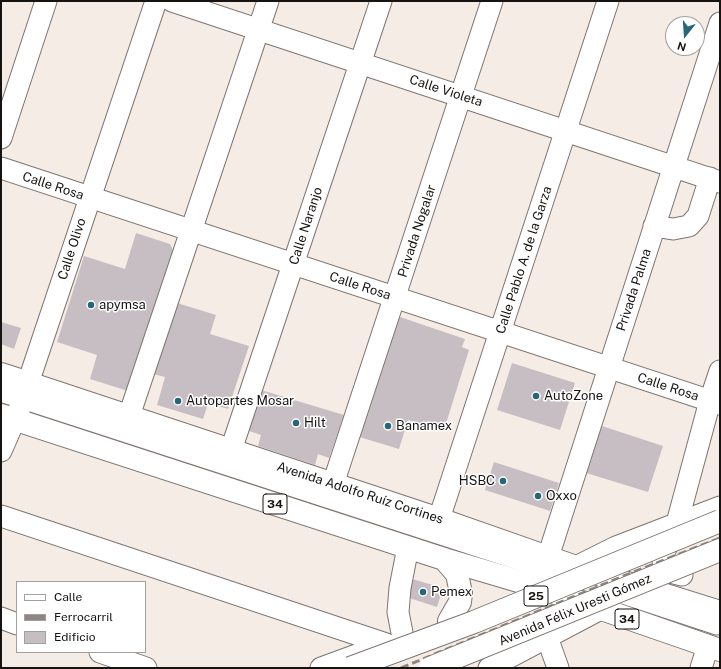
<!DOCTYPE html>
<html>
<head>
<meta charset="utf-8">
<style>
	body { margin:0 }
	#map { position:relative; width:721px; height:669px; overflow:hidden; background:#f6ece6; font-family:"Public Sans",sans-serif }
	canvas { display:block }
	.frame { position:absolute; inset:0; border:2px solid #161311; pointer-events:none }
	.legend { position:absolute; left:16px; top:581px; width:130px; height:72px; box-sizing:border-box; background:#fff; border:1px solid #a2a1a0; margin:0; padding:5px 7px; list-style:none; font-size:12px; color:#161311 }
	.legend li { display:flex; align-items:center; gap:8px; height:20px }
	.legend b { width:20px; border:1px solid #a2a1a0 }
	.north { position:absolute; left:665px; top:16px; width:40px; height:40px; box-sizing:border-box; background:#fff; border:1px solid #a2a1a0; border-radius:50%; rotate:197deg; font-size:11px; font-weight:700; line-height:16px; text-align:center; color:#161311 }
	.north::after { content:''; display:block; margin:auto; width:14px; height:18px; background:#25667a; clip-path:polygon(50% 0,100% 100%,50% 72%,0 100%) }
</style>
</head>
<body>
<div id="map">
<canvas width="721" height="669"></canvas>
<div class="frame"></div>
<ul class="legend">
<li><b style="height:5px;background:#fff"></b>Calle</li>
<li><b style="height:5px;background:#8d8682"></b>Ferrocarril</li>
<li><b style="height:11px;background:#c7bec4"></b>Edificio</li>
</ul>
<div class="north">N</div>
</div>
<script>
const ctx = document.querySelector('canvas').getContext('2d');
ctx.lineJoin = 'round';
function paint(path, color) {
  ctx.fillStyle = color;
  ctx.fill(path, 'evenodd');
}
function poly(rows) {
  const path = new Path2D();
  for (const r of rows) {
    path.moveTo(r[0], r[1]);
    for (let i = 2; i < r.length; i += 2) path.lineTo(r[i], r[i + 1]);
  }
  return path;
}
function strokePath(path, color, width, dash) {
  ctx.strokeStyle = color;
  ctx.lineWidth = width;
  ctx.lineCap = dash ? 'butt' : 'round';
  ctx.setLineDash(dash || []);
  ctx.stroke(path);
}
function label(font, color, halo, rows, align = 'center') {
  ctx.font = font + ' "Public Sans",sans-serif';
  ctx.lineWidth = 3;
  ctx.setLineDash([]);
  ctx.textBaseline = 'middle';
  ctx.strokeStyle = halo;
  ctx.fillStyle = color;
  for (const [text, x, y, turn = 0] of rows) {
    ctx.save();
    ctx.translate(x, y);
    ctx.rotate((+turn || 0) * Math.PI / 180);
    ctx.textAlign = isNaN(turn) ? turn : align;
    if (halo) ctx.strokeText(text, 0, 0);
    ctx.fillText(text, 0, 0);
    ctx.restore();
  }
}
paint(poly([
	[136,233,170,244,174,252,128,391,90,379,97,355,57,342,84,256,125,269],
	[174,302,216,315,210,334,249,346,228,409,201,401,208,404,203,419,157,405,165,377,153,374],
	[397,316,465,339,462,347,469,350,444,430,408,420,399,449,356,436],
	[1,322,21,328,14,349,1,344],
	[512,363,575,383,560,430,497,410],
	[261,390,344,415,329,458,318,454,315,465,258,446,261,435,249,431],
	[599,425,663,446,648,492,583,472],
	[494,462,559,483,550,511,485,490],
	[409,578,443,588,437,607,403,596]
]), '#c7bec4');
const minor = poly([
	[172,1,720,182],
	[1,138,46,1],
	[1,168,720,404],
	[654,226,673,229,689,226,698,216,710,178],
	[1,391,555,571],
	[129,416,268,1],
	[231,450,381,1],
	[1,451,19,410,156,1],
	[333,484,492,1],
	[1,516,386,644],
	[439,519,608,1],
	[548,557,720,23],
	[564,573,616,547,720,507],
	[682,575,670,572,666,568,663,561,663,555,677,523,710,401,720,371],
	[608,588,717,624],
	[1,618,17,624],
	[547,637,558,668],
	[403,638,398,612,400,588,408,547],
	[100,652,146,668],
	[321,668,370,650],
	[489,668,610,604],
	[701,668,708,646]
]);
const major = poly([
	[1,374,439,519,576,567,720,612],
	[1,415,444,559,535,586,720,650],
	[444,559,457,574,461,593,460,602,449,621]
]);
strokePath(minor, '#7e7570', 23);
strokePath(major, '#7e7570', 24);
strokePath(minor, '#fff', 21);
strokePath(major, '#fff', 22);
strokePath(poly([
	[375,668,720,529],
	[401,668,626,575,720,538]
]), '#8d8682', 3, [8, 4]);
const majorBridge = poly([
	[350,668,474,622,720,521],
	[430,668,720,550]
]);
strokePath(majorBridge, '#7e7570', 24, []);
strokePath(majorBridge, '#fff', 22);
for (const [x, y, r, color] of [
	[91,305,4,"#25667a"],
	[536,396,4,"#25667a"],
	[178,401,4,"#25667a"],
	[296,423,4,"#25667a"],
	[388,426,4,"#25667a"],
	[503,481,4,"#25667a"],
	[538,496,4,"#25667a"],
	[423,592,4,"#25667a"]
]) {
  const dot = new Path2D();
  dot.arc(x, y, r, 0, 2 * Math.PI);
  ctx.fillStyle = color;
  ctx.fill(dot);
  strokePath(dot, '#fff', 1.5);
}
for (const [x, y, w] of [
	[275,504,24],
	[536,596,24],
	[627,619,24]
]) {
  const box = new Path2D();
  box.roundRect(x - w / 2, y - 10, w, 20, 3);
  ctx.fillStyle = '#fff';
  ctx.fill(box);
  strokePath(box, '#161311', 1);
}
label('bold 12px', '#161311', null, [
	["34",275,504],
	["25",536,596],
	["34",627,619]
]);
label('13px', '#161311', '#fff', [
	["Calle Violeta",446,91,18],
	["Calle Rosa",53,186,18],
	["Calle Naranjo",306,226,-72],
	["Privada Nogalar",417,231,-72],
	["Calle Olivo",72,249,-72],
	["Calle Pablo A. de la Garza",524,260,-72],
	["Calle Rosa",360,286,18],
	["Privada Palma",634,290,-72],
	["Calle Rosa",668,387,18],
	["Avenida Adolfo Ruíz Cortines",360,493,18],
	["Avenida Félix Uresti Gómez",575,610,-23]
]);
label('13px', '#161311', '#fff', [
	["apymsa",99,305],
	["AutoZone",544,396],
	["Autopartes Mosar",186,401],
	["Hilt",304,423],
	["Banamex",396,426],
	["HSBC",495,481,"right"],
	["Oxxo",546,496],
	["Pemex",431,592]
], 'left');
</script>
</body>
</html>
